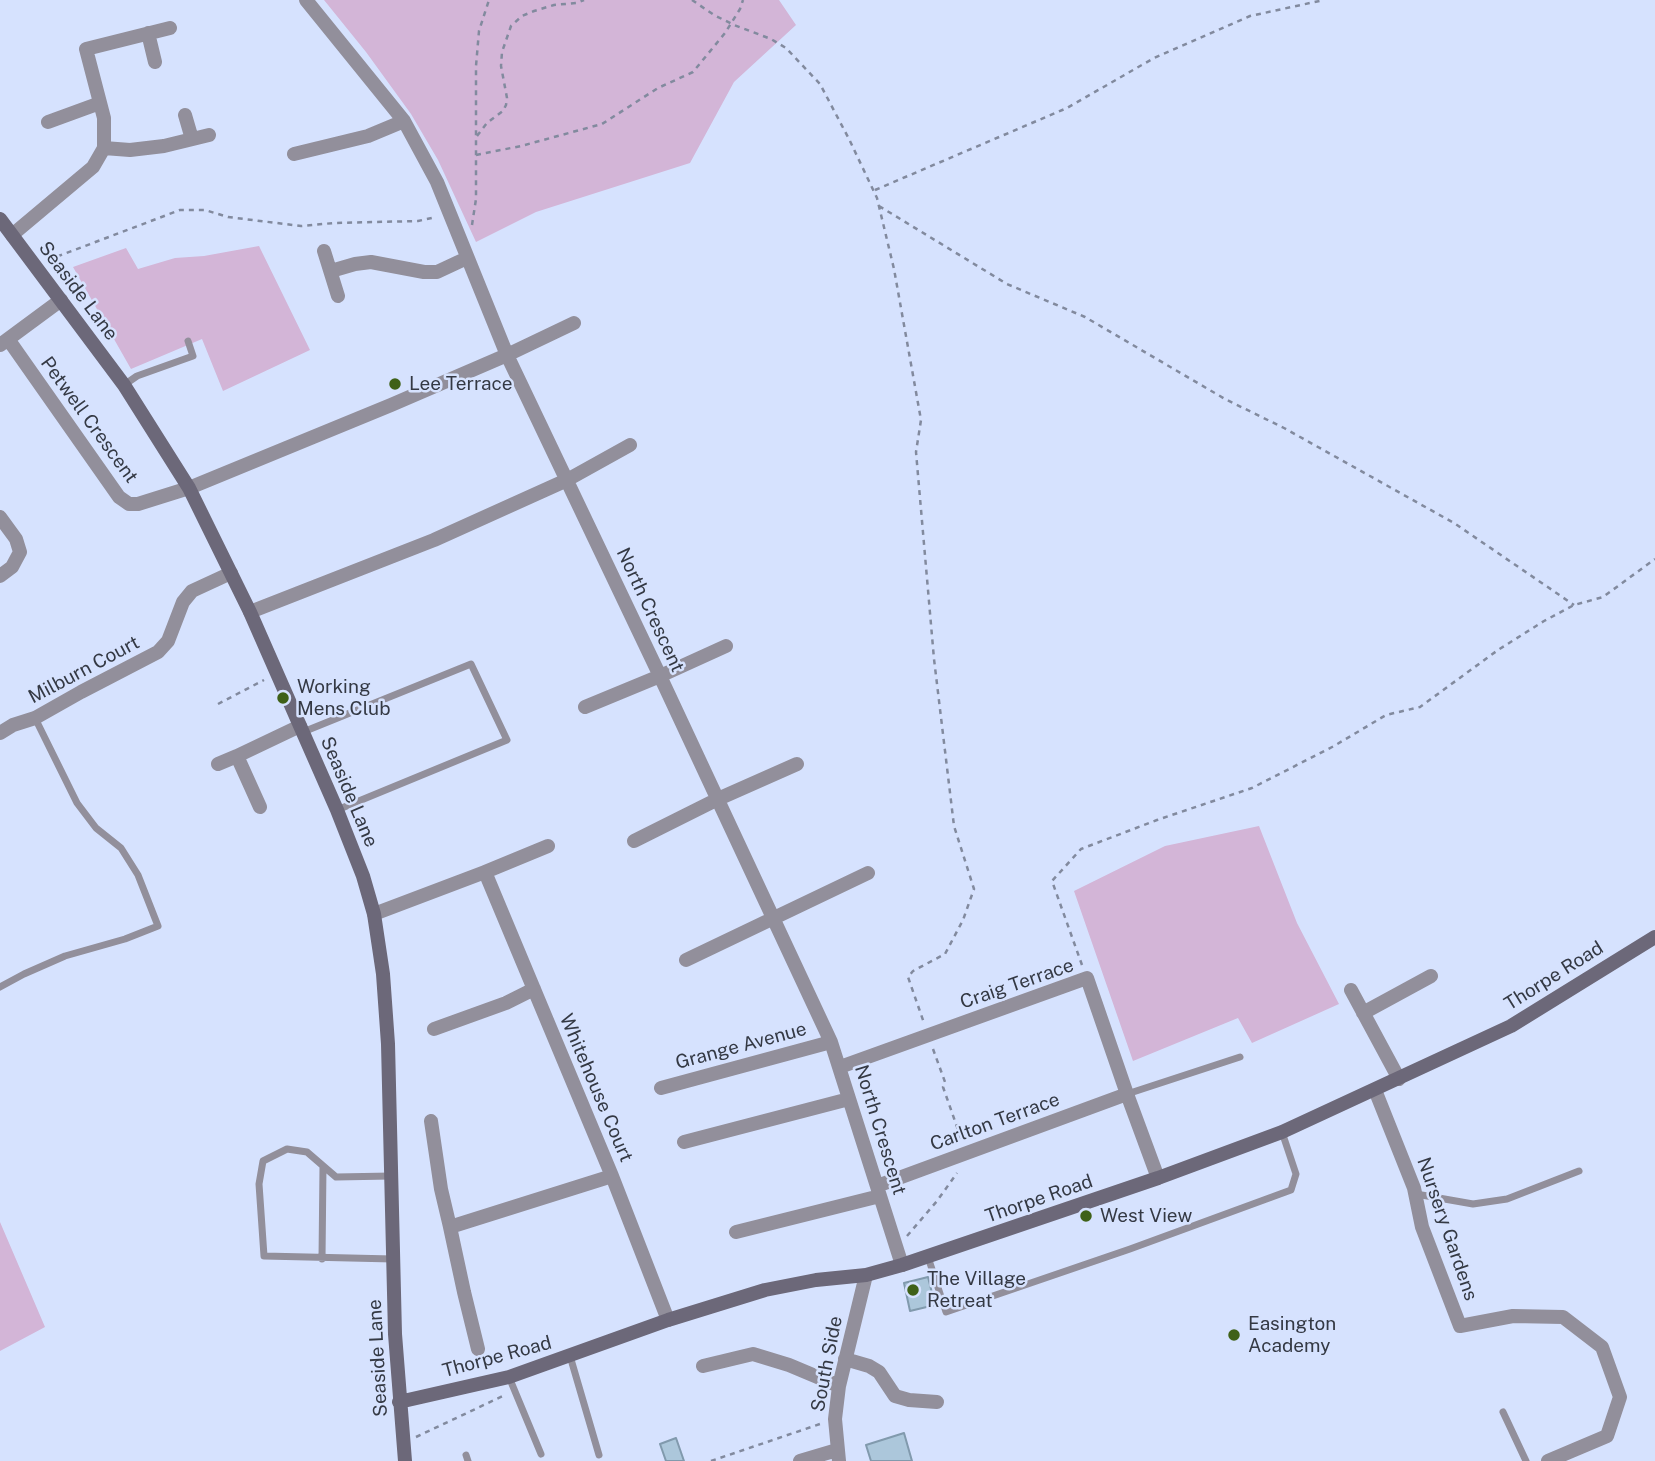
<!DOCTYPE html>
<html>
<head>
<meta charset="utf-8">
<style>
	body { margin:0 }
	canvas { display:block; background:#d6e2fe }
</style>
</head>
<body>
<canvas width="1655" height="1461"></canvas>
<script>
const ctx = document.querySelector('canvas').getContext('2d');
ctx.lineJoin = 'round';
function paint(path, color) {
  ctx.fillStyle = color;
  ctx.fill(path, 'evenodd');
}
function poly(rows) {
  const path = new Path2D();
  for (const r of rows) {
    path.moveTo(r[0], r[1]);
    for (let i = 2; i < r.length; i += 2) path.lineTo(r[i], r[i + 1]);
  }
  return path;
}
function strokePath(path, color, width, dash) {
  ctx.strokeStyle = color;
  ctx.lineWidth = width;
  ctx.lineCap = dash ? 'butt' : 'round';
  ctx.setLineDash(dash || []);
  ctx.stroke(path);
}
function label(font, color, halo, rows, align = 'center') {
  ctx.font = font + ' "Public Sans",sans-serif';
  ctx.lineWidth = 5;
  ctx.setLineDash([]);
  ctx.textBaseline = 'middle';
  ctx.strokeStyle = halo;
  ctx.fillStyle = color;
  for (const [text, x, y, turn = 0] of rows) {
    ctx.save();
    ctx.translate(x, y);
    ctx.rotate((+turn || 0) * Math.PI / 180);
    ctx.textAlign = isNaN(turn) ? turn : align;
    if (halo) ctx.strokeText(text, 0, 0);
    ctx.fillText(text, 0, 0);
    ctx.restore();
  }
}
paint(poly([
	[324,0,779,0,796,25,734,82,690,163,536,212,476,242,438,160,411,114,366,52],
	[259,246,310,350,223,391,202,339,131,369,73,267,126,248,138,269,175,258,204,256],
	[1259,826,1297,923,1339,1004,1252,1043,1238,1018,1133,1061,1074,891,1165,846],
	[0,1222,45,1327,0,1351]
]), '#d3b5d7');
const building = poly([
	[928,1277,935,1305,910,1311,904,1283,928,1277],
	[904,1433,912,1461,871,1461,866,1445,904,1433],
	[676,1438,684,1461,666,1461,660,1444,676,1438]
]);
paint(building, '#acc7db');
strokePath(building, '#819aad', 2);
strokePath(poly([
	[692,0,714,15,734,25,771,39,786,48,820,84,849,139,877,198,894,269,921,420,916,452,934,659,954,826,974,889,963,920,945,954,913,971,908,977,924,1023],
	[477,136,487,123,503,111,506,105,507,98,501,66,502,52,511,26,522,16,534,11,554,5,576,3,584,0],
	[476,155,521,146,602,124,658,88,693,72,725,33,740,9,743,0],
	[875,190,1067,108,1154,58,1250,16,1324,0],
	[879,206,1007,284,1085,317,1225,399,1284,428,1454,523,1574,605],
	[472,225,476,199,476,66,479,31,489,0],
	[48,260,180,210,205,210,228,217,301,226,334,223,418,221,436,217],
	[218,704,264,680],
	[1082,965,1052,881,1081,849,1157,820,1252,788,1334,746,1386,715,1420,707,1498,650,1544,621,1574,605,1603,597,1655,559],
	[933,1049,945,1082,943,1087,962,1141],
	[907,1236,937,1201,957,1173],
	[416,1437,505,1395],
	[711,1461,820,1424]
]), '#828a9e', 2.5, [5, 5]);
strokePath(poly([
	[124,385,137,376,193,356,188,341],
	[303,732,471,664,507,740,337,810],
	[0,987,24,974,65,956,125,939,158,926,138,875,121,848,96,828,77,803,35,718],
	[1127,1094,1240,1057],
	[391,1176,336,1177,307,1152,287,1149,263,1161,259,1184,264,1256,393,1259],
	[1416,1194,1473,1204,1507,1199,1579,1171],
	[928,1257,946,1312,1130,1249,1291,1190,1296,1174,1282,1132],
	[322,1259,323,1166],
	[570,1356,599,1455],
	[509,1377,541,1454],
	[1503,1412,1526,1461],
	[466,1455,468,1461]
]), '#928f9b', 7);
strokePath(poly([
	[306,0,404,121,437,182,507,355,660,676,831,1042,902,1265],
	[148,33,155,62],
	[185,115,192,139],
	[48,122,100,103],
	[104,148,130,150,164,146,209,135],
	[294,154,368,136,404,121],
	[12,235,93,167,104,148,104,118,86,49,170,28],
	[324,251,338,296],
	[331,271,355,264,371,262,424,272,437,272,467,258],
	[8,339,119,497,129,504,138,504,189,488,391,405,507,355,574,323],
	[0,345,61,300],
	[0,517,16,539,20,552,12,567,0,576],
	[250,612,434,540,567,480,630,445],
	[585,707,660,676,726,646],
	[0,733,13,725,35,718,81,692,158,652,168,641,183,602,192,591,231,573],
	[218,764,237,756],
	[260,807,237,756,300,726],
	[634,841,718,799,797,764],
	[548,846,485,872,612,1176,668,1320],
	[374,914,485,872],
	[686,960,868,873],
	[1351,990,1399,1079],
	[1363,1013,1431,976],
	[434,1029,506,1003,534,989],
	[840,1067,1087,978,1127,1094,1158,1178],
	[661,1088,831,1042],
	[1375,1090,1414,1188,1422,1227,1460,1326,1513,1316,1563,1317,1602,1347,1620,1397,1607,1436,1548,1461],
	[431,1121,441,1189,450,1227,612,1176],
	[684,1142,849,1099],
	[877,1186,1127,1094],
	[450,1227,464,1292,478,1349],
	[736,1232,880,1196],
	[845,1359,869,1366,879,1372,895,1396,909,1400,937,1402],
	[703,1366,753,1354,789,1365,839,1386],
	[800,1461,837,1450],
	[839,1461,835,1419,839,1386,866,1275]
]), '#928f9b', 14);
strokePath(poly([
	[0,219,124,385,189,488,250,612,337,810,363,876,374,914,383,974,388,1044,395,1334,405,1461],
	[399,1402,509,1377,668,1320,765,1290,816,1280,866,1275,902,1265,1158,1178,1282,1132,1511,1026,1655,937]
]), '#6c6879', 14);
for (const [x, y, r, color] of [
	[395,384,7,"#3f6118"],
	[283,698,7,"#3f6118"],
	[1086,1216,7,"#3f6118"],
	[913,1290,7,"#3f6118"],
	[1234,1335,7,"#3f6118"]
]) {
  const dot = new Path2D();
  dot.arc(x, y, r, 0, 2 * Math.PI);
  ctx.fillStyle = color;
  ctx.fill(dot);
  strokePath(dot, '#d6e2fe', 2.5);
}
label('19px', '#343944', '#d6e2fe', [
	["Seaside Lane",78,291,53],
	["Petwell Crescent",89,420,54],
	["North Crescent",650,610,65],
	["Milburn Court",84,670,-28],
	["Seaside Lane",349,792,67],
	["Thorpe Road",1554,976,-32],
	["Craig Terrace",1017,984,-19],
	["Grange Avenue",741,1046,-15],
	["Whitehouse Court",596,1088,67],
	["Carlton Terrace",995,1122,-20],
	["North Crescent",880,1130,73],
	["Thorpe Road",1039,1199,-19],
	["Nursery Gardens",1447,1229,71],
	["Thorpe Road",497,1357,-15],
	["Seaside Lane",378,1358,-93],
	["South Side",827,1364,-79]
]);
label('19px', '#343944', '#d6e2fe', [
	["Lee Terrace",409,384],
	["Working",297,687],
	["Mens Club",297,709],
	["West View",1100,1216],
	["The Village",927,1279],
	["Retreat",927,1301],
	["Easington",1248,1324],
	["Academy",1248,1346]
], 'left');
</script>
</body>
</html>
